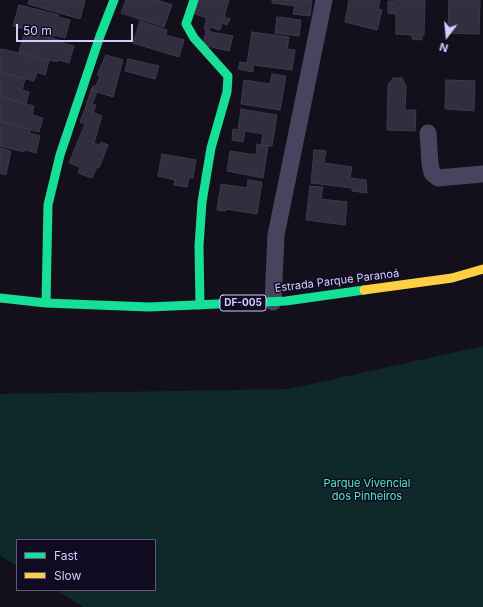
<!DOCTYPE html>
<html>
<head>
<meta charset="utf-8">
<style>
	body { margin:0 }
	#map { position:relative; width:483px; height:607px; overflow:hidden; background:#13101c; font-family:Inter,sans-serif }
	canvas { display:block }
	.legend { position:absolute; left:16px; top:539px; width:140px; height:52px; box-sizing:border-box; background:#100b21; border:1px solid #5e587a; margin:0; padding:5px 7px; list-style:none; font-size:12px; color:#d3ccff }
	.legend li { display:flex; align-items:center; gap:8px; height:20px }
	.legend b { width:20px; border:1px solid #5e587a }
	.north { position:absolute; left:427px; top:16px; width:40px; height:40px; -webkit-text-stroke:3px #100b21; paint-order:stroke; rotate:196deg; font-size:11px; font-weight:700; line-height:16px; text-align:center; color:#d3ccff }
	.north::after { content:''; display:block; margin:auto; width:14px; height:18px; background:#d3ccff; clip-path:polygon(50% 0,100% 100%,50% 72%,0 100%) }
	.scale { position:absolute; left:16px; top:24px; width:117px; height:18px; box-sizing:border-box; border:2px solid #d3ccff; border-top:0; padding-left:5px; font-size:12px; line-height:14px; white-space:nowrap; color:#d3ccff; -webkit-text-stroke:3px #100b21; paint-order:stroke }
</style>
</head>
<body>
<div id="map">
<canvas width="483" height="607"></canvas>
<ul class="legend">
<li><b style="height:5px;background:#16e098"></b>Fast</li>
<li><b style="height:5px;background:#ffcf43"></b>Slow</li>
</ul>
<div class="north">N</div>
<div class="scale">50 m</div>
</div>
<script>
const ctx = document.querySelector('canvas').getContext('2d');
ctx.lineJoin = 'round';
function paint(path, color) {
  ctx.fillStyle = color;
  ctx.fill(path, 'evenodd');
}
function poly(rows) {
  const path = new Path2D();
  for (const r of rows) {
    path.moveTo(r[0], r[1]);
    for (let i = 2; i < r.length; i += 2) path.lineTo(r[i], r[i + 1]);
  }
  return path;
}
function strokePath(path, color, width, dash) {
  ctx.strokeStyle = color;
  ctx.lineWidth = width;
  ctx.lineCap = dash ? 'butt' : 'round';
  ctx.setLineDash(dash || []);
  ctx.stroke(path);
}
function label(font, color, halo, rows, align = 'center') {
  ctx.font = font + ' Inter,sans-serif';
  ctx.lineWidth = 3;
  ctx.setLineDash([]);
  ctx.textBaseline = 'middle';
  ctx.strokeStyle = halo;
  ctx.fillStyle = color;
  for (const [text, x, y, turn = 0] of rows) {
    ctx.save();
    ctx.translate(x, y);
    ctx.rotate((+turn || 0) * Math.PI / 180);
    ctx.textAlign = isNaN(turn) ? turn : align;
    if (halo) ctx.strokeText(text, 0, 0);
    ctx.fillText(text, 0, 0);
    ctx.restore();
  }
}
paint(poly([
	[483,346,483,607,83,607,56,590,155,590,155,540,17,540,17,566,0,555,0,394,289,389]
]), '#0f282a');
const building = poly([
	[29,0,80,0,85,1,80,19,28,4,29,0],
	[126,0,157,0,172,5,164,27,121,13,126,0],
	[193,0,229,0,224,17,230,19,227,25,222,23,220,30,210,27,209,31,206,31,204,29,207,18,189,12,193,0],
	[272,0,312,0,310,16,293,14,295,6,272,3,272,0],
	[349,0,380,0,378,9,382,10,377,30,345,22,349,0],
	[397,0,425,0,424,35,422,35,422,40,412,39,412,35,396,34,396,14,388,13,388,1,397,1,397,0],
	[449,0,480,0,479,34,448,33,449,0],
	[19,5,59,15,58,17,70,20,65,38,54,35,53,37,13,26,19,5],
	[277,17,301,20,299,36,275,33,277,17],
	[140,21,167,30,166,35,184,40,179,57,133,43,140,21],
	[25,31,63,41,63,43,74,46,69,63,58,60,57,62,19,52,25,31],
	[206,31,233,36,229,51,203,45,206,31],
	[252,32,289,37,287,49,295,50,292,70,253,65,253,72,238,69,240,62,247,63,252,32],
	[0,49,2,50,3,49,49,61,45,75,37,72,34,81,0,72,0,49],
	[106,55,123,60,113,97,91,90,93,86,96,86,100,76,97,75,106,55],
	[128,59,159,66,155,79,125,71,128,59],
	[0,72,25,79,22,90,29,92,26,104,0,96,0,72],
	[272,74,286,76,280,110,241,104,244,80,270,84,272,74],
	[393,78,402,78,406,86,405,110,416,110,415,131,387,130,388,85,393,78],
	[446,80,475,81,474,111,445,109,446,80],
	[91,90,97,92,92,104,96,105,93,113,85,109,91,90],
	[0,97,34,106,32,115,43,118,39,132,0,121,0,97],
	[85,109,102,116,94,143,99,145,101,142,108,145,99,168,97,167,92,178,78,173,80,167,69,163,85,124,80,122,85,109],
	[241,109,277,115,272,146,261,145,263,134,245,131,243,142,232,140,233,129,238,130,241,109],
	[0,121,30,130,30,133,40,136,36,153,25,150,24,152,0,146,0,121],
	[257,144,268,146,263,178,227,171,230,151,256,155,257,144],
	[0,148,11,151,6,175,0,173,0,148],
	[314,150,326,151,324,163,352,167,350,178,366,180,367,193,352,191,352,188,311,183,314,150],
	[162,154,196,160,193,178,189,178,187,187,174,185,175,180,158,176,162,154],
	[248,180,262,182,257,214,226,209,226,211,217,210,221,184,247,188,248,180],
	[310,186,323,187,321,199,347,202,345,225,306,220,310,186]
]);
paint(building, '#312e3f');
strokePath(building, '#3e3951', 1);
strokePath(poly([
	[428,133,430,164,432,173,438,178,483,174],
	[273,302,276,235,324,0]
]), '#46445e', 17);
strokePath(poly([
	[194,0,186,24,194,38,228,76,227,92,211,148,202,202,199,246,200,305],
	[0,298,46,303,149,307,286,301,364,290],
	[46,303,48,205,60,155,100,36,114,0]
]), '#16e098', 9);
strokePath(poly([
	[364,290,452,278,483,269]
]), '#ffcf43', 9);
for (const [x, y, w] of [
	[243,303,46]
]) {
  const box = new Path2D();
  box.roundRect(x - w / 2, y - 8, w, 16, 3);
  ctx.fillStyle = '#100b21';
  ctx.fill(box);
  strokePath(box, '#d3ccff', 1);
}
label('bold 10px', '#d3ccff', null, [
	["DF-005",243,303]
]);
label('11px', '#d3ccff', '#100b21', [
	["Estrada Parque Paranoá",337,281,-7]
]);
label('11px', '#4fe8c6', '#100b21', [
	["Parque Vivencial",367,484],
	["dos Pinheiros",367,497]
]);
</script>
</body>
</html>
